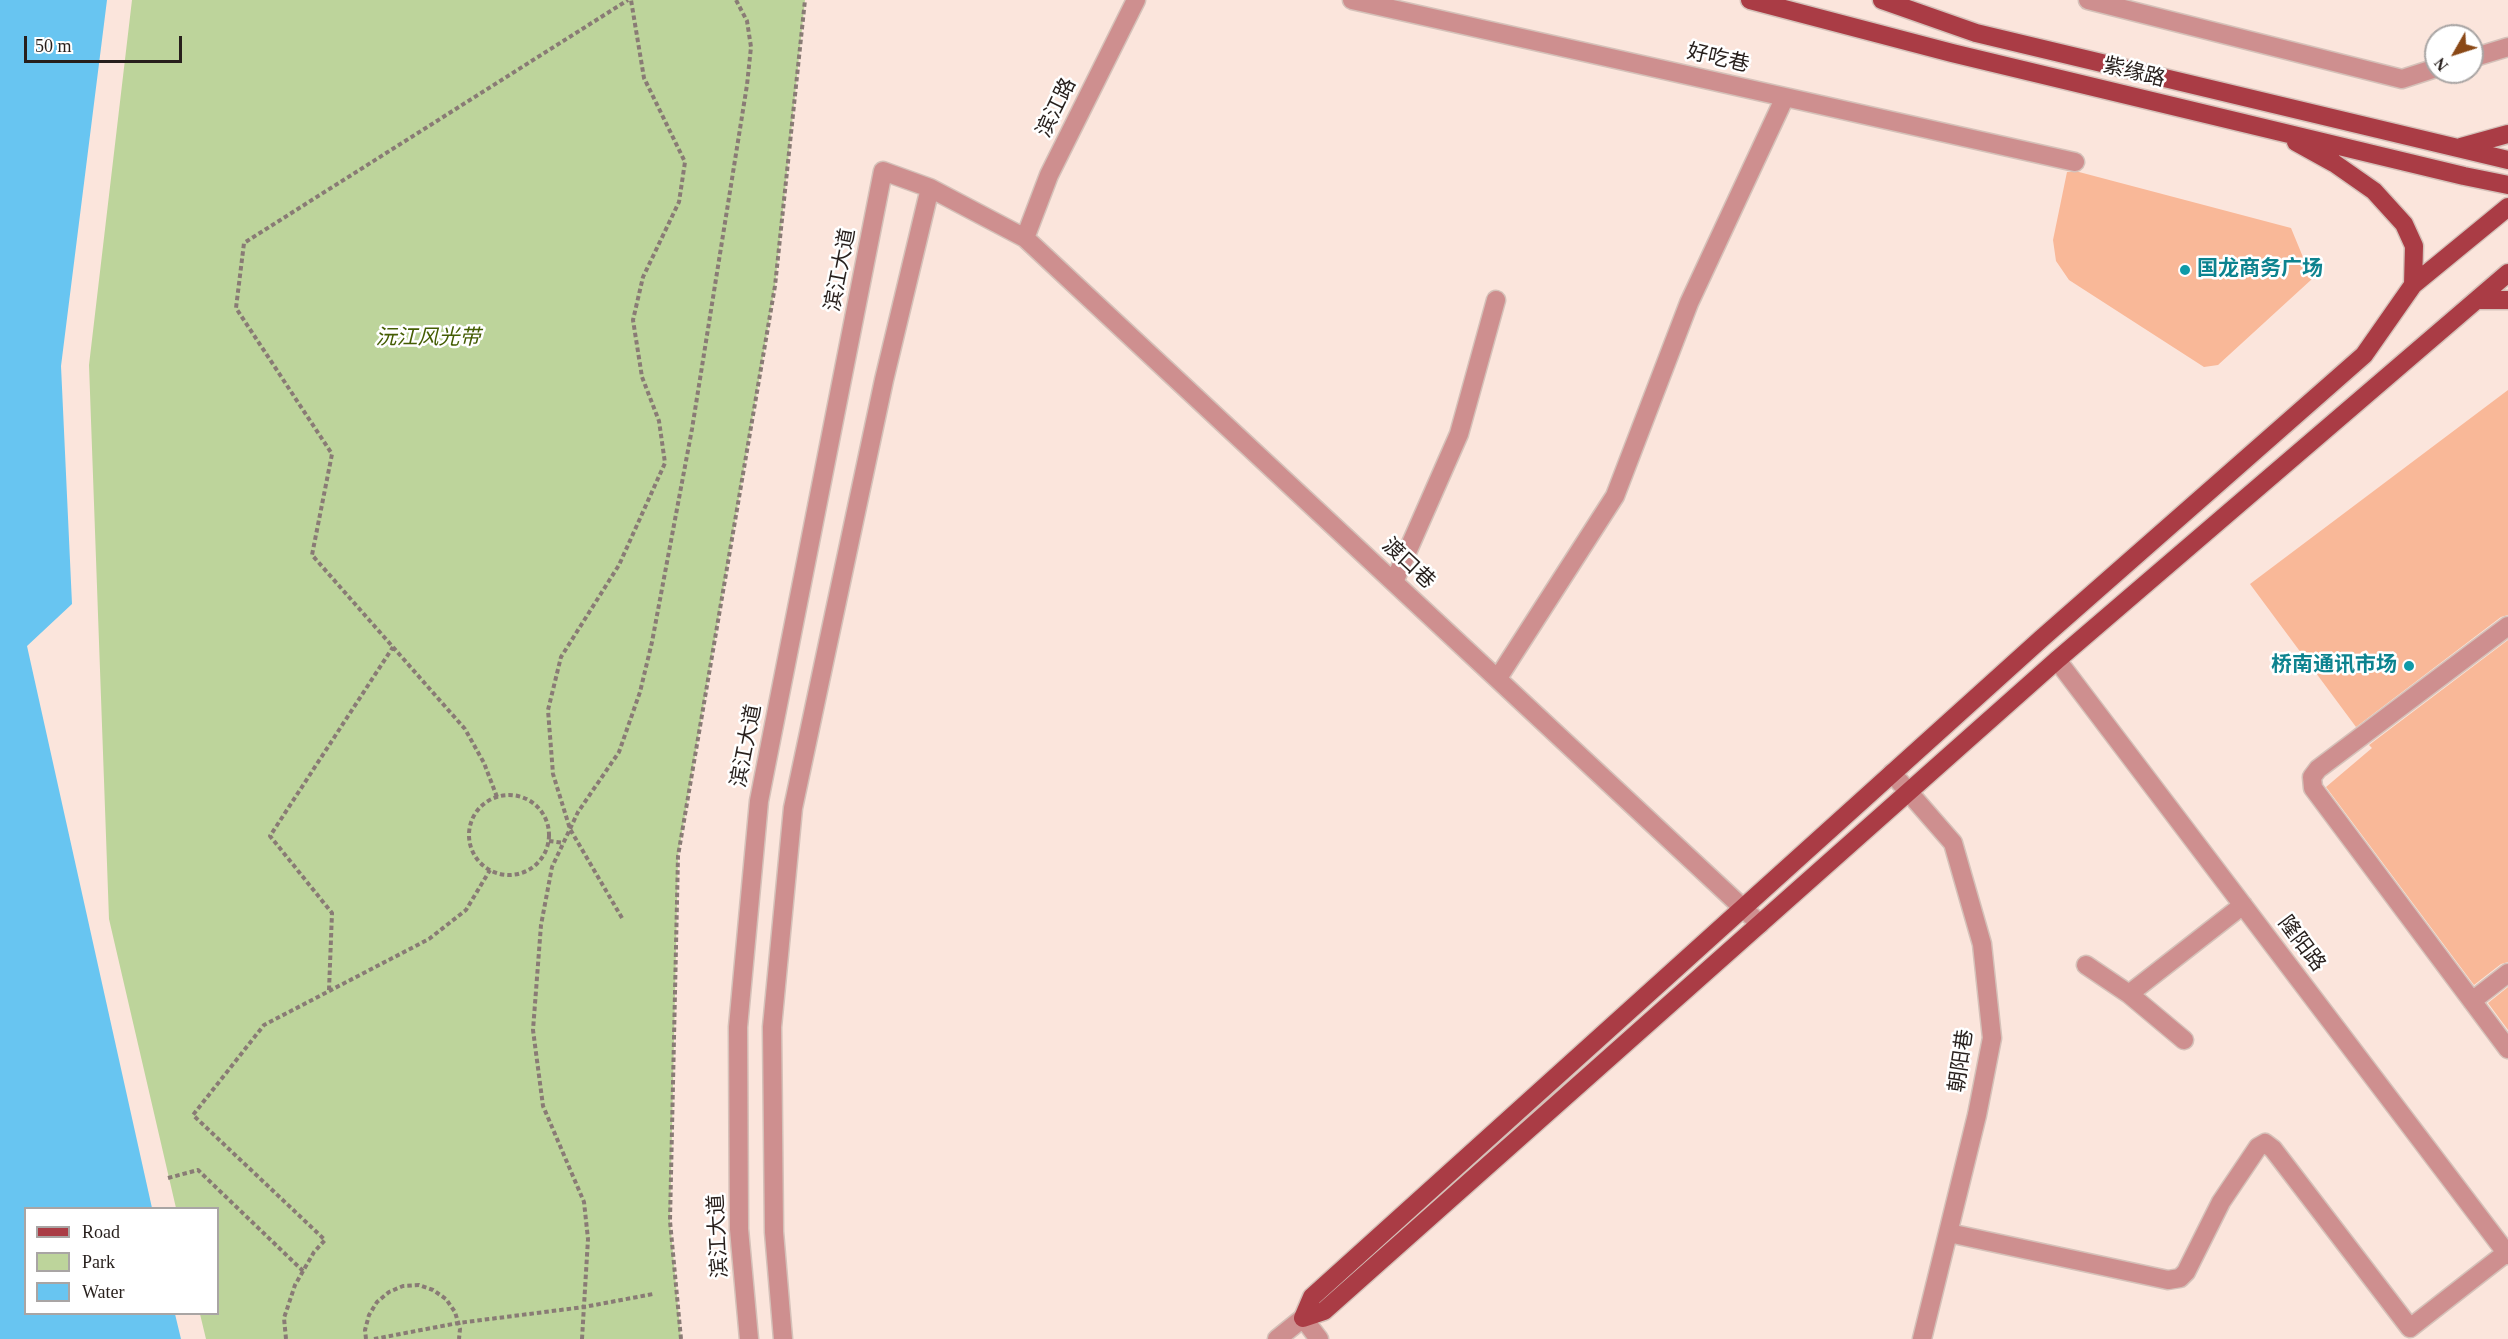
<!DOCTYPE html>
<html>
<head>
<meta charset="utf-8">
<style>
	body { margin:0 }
	#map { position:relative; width:2508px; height:1339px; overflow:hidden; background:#fbe5dc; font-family:"Times New Roman",serif }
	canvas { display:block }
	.legend { position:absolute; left:24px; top:1207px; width:195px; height:108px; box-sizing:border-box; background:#fff; border:2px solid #a9a5a4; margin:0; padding:8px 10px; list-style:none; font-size:18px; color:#271f1c }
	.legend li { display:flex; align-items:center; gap:12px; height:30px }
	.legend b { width:30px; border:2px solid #a9a5a4 }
	.north { position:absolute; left:2424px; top:24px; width:60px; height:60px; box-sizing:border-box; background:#fff; border:2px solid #a9a5a4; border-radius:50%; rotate:231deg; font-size:16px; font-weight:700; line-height:24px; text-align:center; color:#271f1c }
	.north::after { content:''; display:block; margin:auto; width:21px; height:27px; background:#8a4816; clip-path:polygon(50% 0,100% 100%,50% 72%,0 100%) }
	.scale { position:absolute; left:24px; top:36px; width:158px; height:27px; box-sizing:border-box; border:3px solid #271f1c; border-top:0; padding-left:8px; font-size:18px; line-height:21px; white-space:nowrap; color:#271f1c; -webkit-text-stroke:4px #fff; paint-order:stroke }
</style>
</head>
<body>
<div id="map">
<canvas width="2508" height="1339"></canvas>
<ul class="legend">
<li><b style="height:8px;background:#aa3c45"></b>Road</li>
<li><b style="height:16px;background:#bdd49b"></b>Park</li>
<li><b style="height:16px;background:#68c5f1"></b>Water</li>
</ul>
<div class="north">N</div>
<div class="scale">50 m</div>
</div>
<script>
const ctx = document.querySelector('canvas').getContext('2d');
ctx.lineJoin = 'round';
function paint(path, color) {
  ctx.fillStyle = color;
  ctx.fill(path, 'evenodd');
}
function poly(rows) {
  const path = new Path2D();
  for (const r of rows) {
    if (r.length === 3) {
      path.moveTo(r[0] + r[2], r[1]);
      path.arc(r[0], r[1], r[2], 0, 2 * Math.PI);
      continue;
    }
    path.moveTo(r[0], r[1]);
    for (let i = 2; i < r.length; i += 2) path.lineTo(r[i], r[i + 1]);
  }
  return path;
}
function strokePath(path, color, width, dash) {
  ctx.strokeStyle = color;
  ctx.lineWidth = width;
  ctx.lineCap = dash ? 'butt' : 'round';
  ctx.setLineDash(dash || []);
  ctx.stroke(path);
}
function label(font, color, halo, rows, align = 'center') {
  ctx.font = font + ' "Times New Roman","Noto Sans SC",serif';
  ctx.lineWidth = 5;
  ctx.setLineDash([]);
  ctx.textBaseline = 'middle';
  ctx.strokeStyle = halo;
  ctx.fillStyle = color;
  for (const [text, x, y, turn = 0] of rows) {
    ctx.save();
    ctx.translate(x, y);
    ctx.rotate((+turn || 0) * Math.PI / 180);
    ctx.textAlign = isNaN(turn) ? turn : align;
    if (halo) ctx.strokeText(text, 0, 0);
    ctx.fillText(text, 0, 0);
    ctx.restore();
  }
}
paint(poly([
	[132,0,805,0,775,286,678,856,670,1221,681,1339,206,1339,200,1314,218,1314,218,1208,176,1208,109,919,89,365]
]), '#bdd49b');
paint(poly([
	[0,0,107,0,61,366,72,604,27,646,152,1208,26,1208,26,1314,175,1314,181,1339,0,1339]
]), '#68c5f1');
paint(poly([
	[2067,172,2079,172,2291,228,2312,279,2218,365,2204,367,2069,280,2056,261,2053,240],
	[2508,390,2508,615,2501,617,2356,727,2250,584],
	[2508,640,2508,962,2501,964,2474,985,2326,787,2372,748,2369,745],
	[2508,987,2508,1030,2488,1003]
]), '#f9b898');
const minor = poly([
	[1352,0,2075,162],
	[2088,0,2402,79,2436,68],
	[2472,58,2508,47],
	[1025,238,1049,175,1136,0],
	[1394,582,1459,434,1496,300],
	[2508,626,2318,769,2312,777,2313,788,2508,1049],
	[2057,660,2508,1255],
	[1498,678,1615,496,1689,303,1785,97],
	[1892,773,1953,843,1982,944,1992,1038,1977,1115,1922,1339],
	[2086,965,2129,994,2184,1040],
	[2129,994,2243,905],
	[2472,1001,2508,973],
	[1949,1233,2168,1280,2180,1278,2186,1272,2221,1202,2258,1147,2265,1143,2273,1149,2410,1328,2506,1253],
	[749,1339,739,1229,738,1027,759,801,883,171,930,188,1025,238,1760,924],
	[783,1339,774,1232,772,1027,793,808,884,380,930,188],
	[1277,1339,1303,1318,1319,1339]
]);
const major = poly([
	[1750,0,1952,53,2464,176,2508,185],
	[1882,0,1976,33,2508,160],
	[2296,142,2334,163,2374,191,2404,224,2414,246,2413,285],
	[2461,147,2508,134],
	[2477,300,2508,300],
	[1303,1318,1312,1297,2041,639,2364,355,2413,285,2508,207],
	[1303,1318,1324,1311,2057,660,2508,273]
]);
strokePath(minor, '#d5c1b9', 21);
strokePath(major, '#d5c1b9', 21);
strokePath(poly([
	[509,835,40],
	[497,797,484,763,465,729,312,555,332,454,236,308,244,243,628,0],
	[549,841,564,843],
	[622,918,570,829,553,774,548,710,561,657,619,565,665,463,659,421,642,377,633,320,643,277,679,202,685,162,644,78,631,0],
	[329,990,332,913,270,836,393,647],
	[168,1178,198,1170,303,1271],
	[286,1339,284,1318,295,1285,314,1252,325,1240,193,1115,264,1025,429,939,466,910,490,870],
	[366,1339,365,1330,369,1315,377,1302,389,1292,403,1286,419,1285,433,1290,446,1299,455,1312,460,1329,459,1339],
	[374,1339,458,1323,584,1307,653,1294],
	[582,1339,588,1239,584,1202,543,1106,533,1030,541,925,552,867,578,812,619,752,640,692,652,642,692,429,747,85,751,47,747,21,736,0],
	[681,1339,670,1221,678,856,775,286,805,0]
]), '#897b75', 4, [4.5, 3]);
strokePath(minor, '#ce8f8f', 18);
strokePath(major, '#aa3c45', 18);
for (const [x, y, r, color] of [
	[2185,270,6,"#0f9aa8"],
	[2409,666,6,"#0f9aa8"]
]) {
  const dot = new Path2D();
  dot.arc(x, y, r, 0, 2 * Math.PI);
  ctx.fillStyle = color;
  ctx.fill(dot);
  strokePath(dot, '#fff', 2);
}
label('21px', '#271f1c', '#fff', [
	["好吃巷",1718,59,13],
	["紫缘路",2134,73,14],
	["滨江路",1057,108,-64],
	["滨江大道",841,270,-79],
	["渡口巷",1408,564,43],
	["滨江大道",747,746,-79],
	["隆阳路",2301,944,53],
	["朝阳巷",1962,1061,-82],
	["滨江大道",719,1236,-93]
]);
label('bold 21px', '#0d838f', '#fff', [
	["国龙商务广场",2197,270],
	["桥南通讯市场",2397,666,"right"]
], 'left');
label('italic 21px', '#445d03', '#fff', [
	["沅江风光带",428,338]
]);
</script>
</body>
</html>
